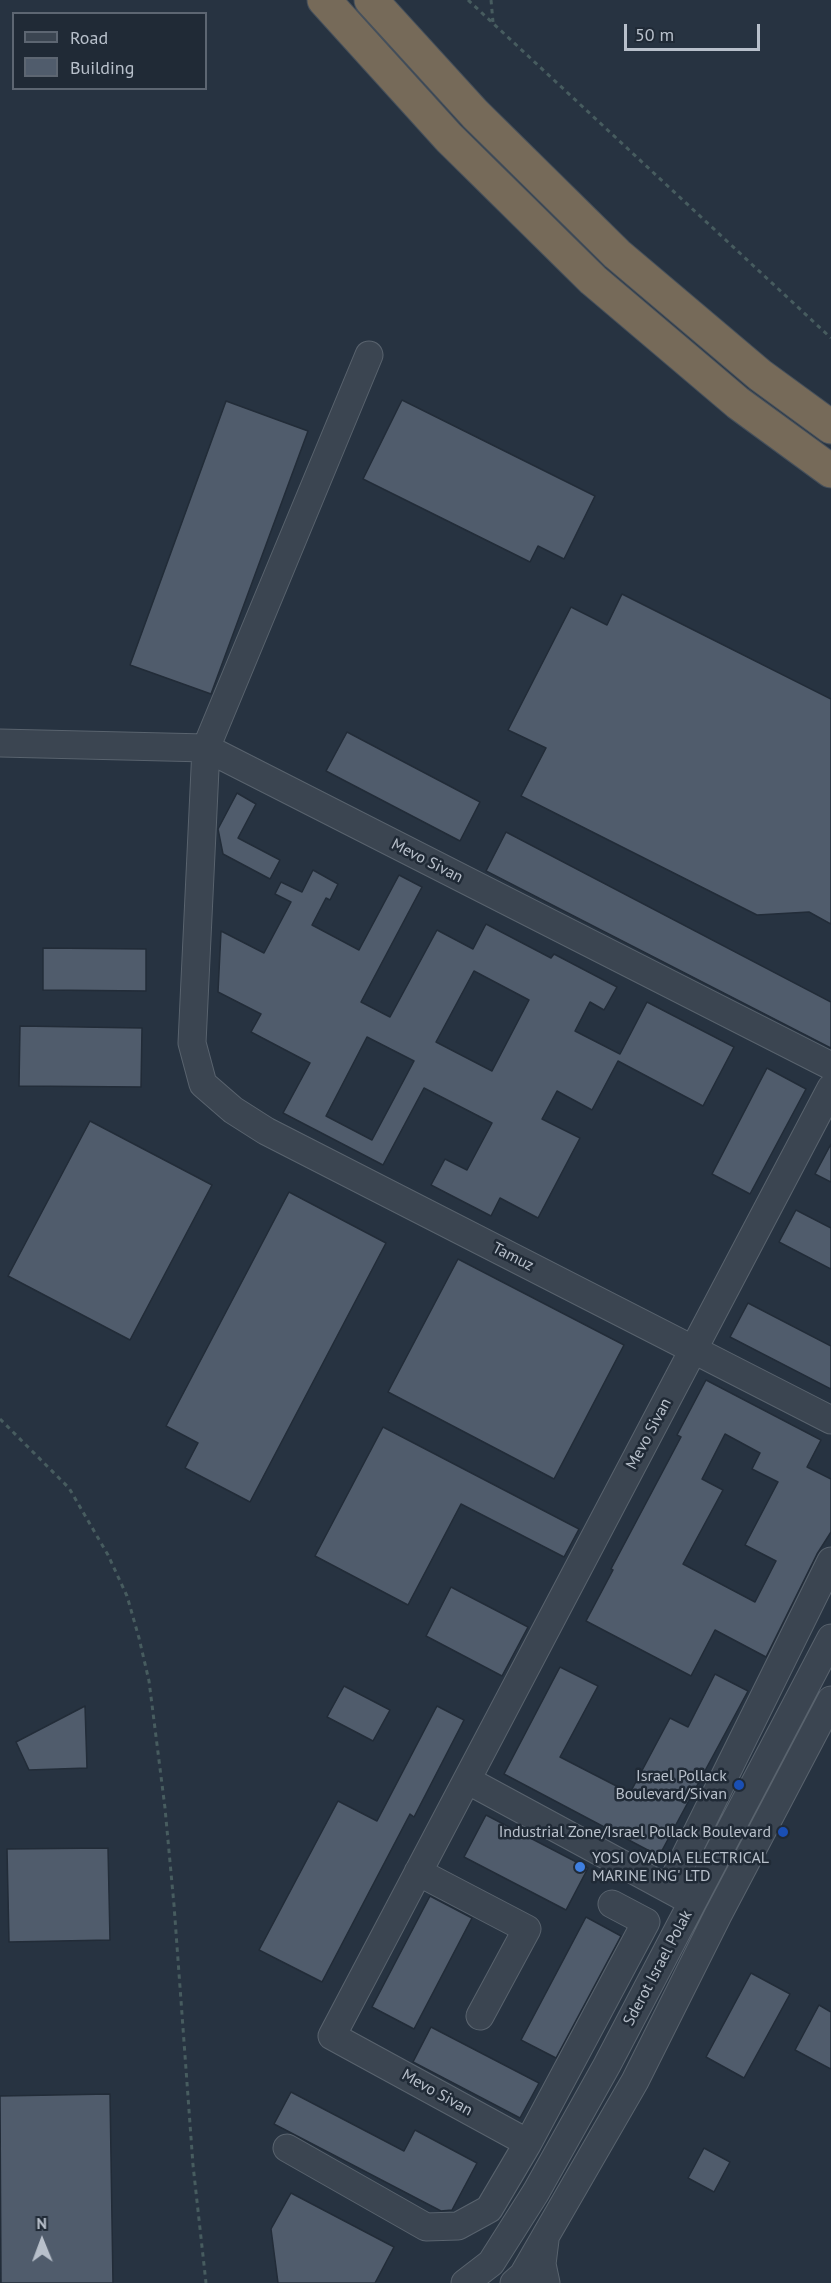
<!DOCTYPE html>
<html>
<head>
<meta charset="utf-8">
<style>
	body { margin:0 }
	#map { position:relative; width:831px; height:2283px; overflow:hidden; background:#273341; font-family:"PT Sans",sans-serif }
	canvas { display:block }
	.legend { position:absolute; left:12px; top:12px; width:195px; height:78px; box-sizing:border-box; background:#202a36; border:2px solid #5d6672; margin:0; padding:8px 10px; list-style:none; font-size:18px; color:#b8c0cb }
	.legend li { display:flex; align-items:center; gap:12px; height:30px }
	.legend b { width:30px; border:2px solid #5d6672 }
	.north { position:absolute; left:12px; top:2211px; width:60px; height:60px; -webkit-text-stroke:4px #202a36; paint-order:stroke; rotate:359deg; font-size:16px; font-weight:700; line-height:24px; text-align:center; color:#b8c0cb }
	.north::after { content:''; display:block; margin:auto; width:21px; height:27px; background:#b8c0cb; clip-path:polygon(50% 0,100% 100%,50% 72%,0 100%) }
	.scale { position:absolute; left:624px; top:24px; width:136px; height:27px; box-sizing:border-box; border:3px solid #b8c0cb; border-top:0; padding-left:8px; font-size:18px; line-height:21px; white-space:nowrap; color:#b8c0cb; -webkit-text-stroke:4px #202a36; paint-order:stroke }
</style>
</head>
<body>
<div id="map">
<canvas width="831" height="2283"></canvas>
<ul class="legend">
<li><b style="height:8px;background:#3b4551"></b>Road</li>
<li><b style="height:16px;background:#505c6c"></b>Building</li>
</ul>
<div class="north">N</div>
<div class="scale">50 m</div>
</div>
<script>
const ctx = document.querySelector('canvas').getContext('2d');
ctx.lineJoin = 'round';
function paint(path, color) {
  ctx.fillStyle = color;
  ctx.fill(path, 'evenodd');
}
function poly(rows) {
  const path = new Path2D();
  for (const r of rows) {
    path.moveTo(r[0], r[1]);
    for (let i = 2; i < r.length; i += 2) path.lineTo(r[i], r[i + 1]);
  }
  return path;
}
function strokePath(path, color, width, dash) {
  ctx.strokeStyle = color;
  ctx.lineWidth = width;
  ctx.lineCap = dash ? 'butt' : 'round';
  ctx.setLineDash(dash || []);
  ctx.stroke(path);
}
function label(font, color, halo, rows, align = 'center') {
  ctx.font = font + ' "PT Sans",sans-serif';
  ctx.lineWidth = 5;
  ctx.setLineDash([]);
  ctx.textBaseline = 'middle';
  ctx.strokeStyle = halo;
  ctx.fillStyle = color;
  for (const [text, x, y, turn = 0] of rows) {
    ctx.save();
    ctx.translate(x, y);
    ctx.rotate((+turn || 0) * Math.PI / 180);
    ctx.textAlign = isNaN(turn) ? turn : align;
    if (halo) ctx.strokeText(text, 0, 0);
    ctx.fillText(text, 0, 0);
    ctx.restore();
  }
}
const building = poly([
	[402,400,595,496,564,559,538,546,530,562,363,479,402,400],
	[226,401,308,431,211,694,130,665,226,401],
	[622,594,831,699,831,924,809,912,757,915,521,796,546,748,508,730,571,607,607,625,622,594],
	[347,732,480,802,460,841,326,771,347,732],
	[237,793,256,804,238,838,280,860,270,879,223,854,218,829,237,793],
	[506,832,831,1002,831,1048,486,871,506,832],
	[313,870,338,884,330,900,326,898,312,925,359,950,399,875,422,887,361,1002,390,1017,437,930,473,949,486,924,551,958,554,954,617,987,604,1010,590,1002,575,1031,620,1054,647,1002,734,1047,703,1106,618,1061,592,1110,557,1091,542,1119,580,1138,538,1218,500,1198,491,1216,431,1185,445,1159,467,1170,492,1123,424,1088,383,1165,283,1113,310,1063,251,1032,261,1014,218,992,221,931,264,953,291,902,275,894,281,882,302,892,313,870],
	[474,971,529,1000,492,1071,436,1042,474,971],
	[367,1037,414,1061,372,1140,326,1116,367,1037],
	[43,948,146,949,146,991,43,990,43,948],
	[20,1026,142,1028,141,1087,19,1086,20,1026],
	[767,1068,806,1089,750,1194,712,1174,767,1068],
	[90,1121,212,1185,130,1340,8,1276,90,1121],
	[831,1144,831,1182,815,1174,831,1144],
	[289,1192,386,1243,250,1502,185,1468,198,1443,166,1426,289,1192],
	[796,1210,831,1228,831,1269,779,1242,796,1210],
	[458,1259,624,1345,554,1479,388,1392,458,1259],
	[748,1303,831,1346,831,1389,730,1337,748,1303],
	[706,1380,821,1440,807,1467,831,1479,831,1532,817,1554,766,1657,715,1630,691,1676,586,1621,613,1570,611,1569,681,1437,677,1435,706,1380],
	[725,1434,760,1453,752,1469,778,1482,745,1545,776,1561,755,1602,683,1564,723,1490,702,1479,725,1434],
	[383,1427,579,1529,564,1557,461,1504,408,1605,315,1556,383,1427],
	[451,1587,528,1627,502,1676,426,1636,451,1587],
	[560,1667,598,1686,560,1757,630,1793,670,1718,688,1727,715,1674,748,1691,659,1856,504,1774,560,1667],
	[344,1686,390,1710,373,1741,327,1717,344,1686],
	[85,1706,87,1768,29,1770,16,1742,85,1706],
	[437,1706,464,1720,414,1817,410,1814,322,1982,259,1950,338,1801,377,1821,437,1706],
	[486,1815,588,1868,566,1910,464,1857,486,1815],
	[108,1848,110,1940,9,1942,7,1849,108,1848],
	[430,1896,472,1918,414,2029,372,2007,430,1896],
	[586,1917,621,1936,556,2058,521,2040,586,1917],
	[751,1973,790,1994,744,2078,706,2057,751,1973],
	[819,2005,831,2012,831,2069,795,2050,819,2005],
	[431,2027,539,2083,520,2118,413,2062,431,2027],
	[291,2092,404,2151,415,2130,477,2163,452,2210,441,2211,274,2124,291,2092],
	[110,2094,113,2283,1,2283,0,2096,110,2094],
	[704,2148,730,2162,714,2192,688,2178,704,2148],
	[291,2193,394,2247,375,2283,278,2283,271,2229,291,2193]
]);
paint(building, '#505c6c');
strokePath(building, '#222c38', 1.5);
const minor = poly([
	[369,355,206,748,192,1043,203,1084,233,1110,266,1131,831,1420],
	[0,743,206,748,831,1066],
	[467,1780,685,1898],
	[418,1872,527,1929,480,2016],
	[669,1889,831,1561],
	[528,2143,646,1922,612,1904],
	[287,2148,426,2227,458,2226,489,2209,528,2143,332,2036,831,1088],
	[545,2240,542,2264,546,2283],
	[465,2283,491,2263,536,2192,607,2065,831,1638],
	[514,2283,523,2275,635,2081,718,1915,831,1700]
]);
const highway = poly([
	[324,0,449,138,593,280,738,403,831,471],
	[371,0,475,114,617,254,760,375,831,427]
]);
strokePath(minor, '#59636e', 29);
strokePath(highway, '#46505b', 35);
strokePath(poly([
	[468,0,831,338],
	[491,0,493,22],
	[0,1419,69,1488,108,1555,127,1596,139,1638,149,1681,165,1808,174,1905,193,2165,206,2283]
]), '#475c5f', 3, [4.5, 4.5]);
strokePath(minor, '#3b4551', 27);
strokePath(highway, '#766a59', 33);
for (const [x, y, r, color] of [
	[739,1785,6,"#1a4fb4"],
	[783,1832,6,"#1a4fb4"],
	[580,1867,6,"#3f7fe0"]
]) {
  const dot = new Path2D();
  dot.arc(x, y, r, 0, 2 * Math.PI);
  ctx.fillStyle = color;
  ctx.fill(dot);
  strokePath(dot, '#202a36', 2);
}
label('16px', '#b8c0cb', '#202a36', [
	["Mevo Sivan",427,861,27],
	["Tamuz",513,1257,27],
	["Mevo Sivan",649,1434,-62],
	["Sderot Israel Polak",658,1968,-62],
	["Mevo Sivan",437,2093,29]
]);
label('16px', '#b8c0cb', '#202a36', [
	["Israel Pollack",727,1776],
	["Boulevard/Sivan",727,1794],
	["Industrial Zone/Israel Pollack Boulevard",771,1832],
	["YOSI OVADIA ELECTRICAL",592,1858,"left"],
	["MARINE ING' LTD",592,1876,"left"]
], 'right');
</script>
</body>
</html>
